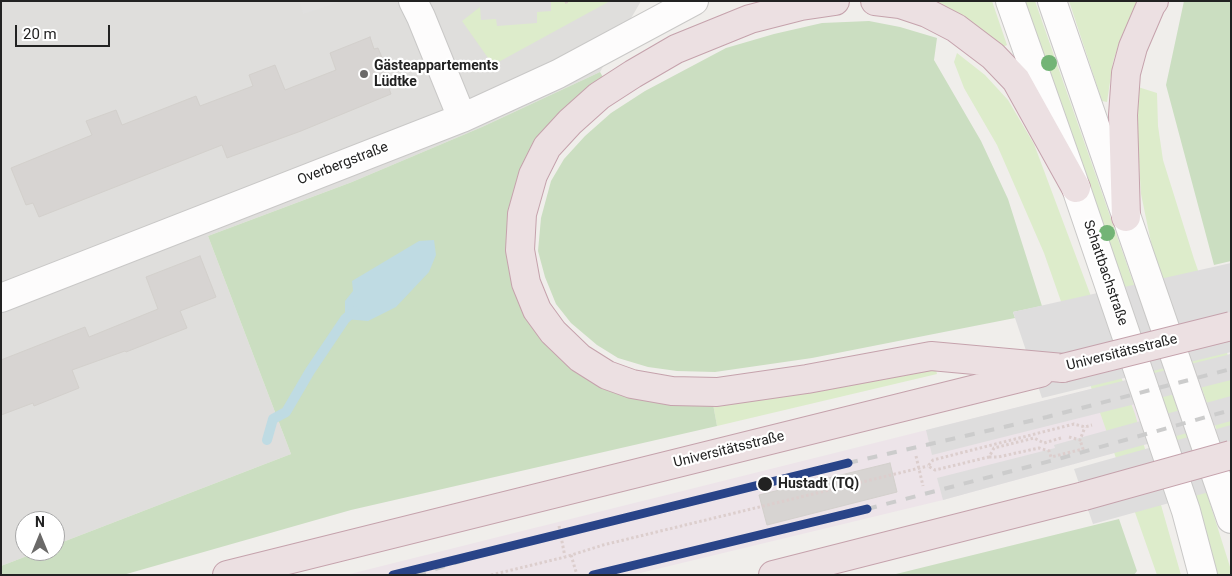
<!DOCTYPE html>
<html>
<head>
<meta charset="utf-8">
<style>
	body { margin:0 }
	#map { position:relative; width:1232px; height:576px; overflow:hidden; background:#f0eeeb; font-family:Roboto,sans-serif }
	canvas { display:block }
	.frame { position:absolute; inset:0; border:2px solid #222; pointer-events:none }
	.north { position:absolute; left:15px; top:511px; width:50px; height:50px; box-sizing:border-box; background:#fff; border:1px solid #a7a7a7; border-radius:50%; rotate:0deg; font-size:14px; font-weight:700; line-height:20px; text-align:center; color:#222 }
	.north::after { content:''; display:block; margin:auto; width:18px; height:22px; background:#6a6968; clip-path:polygon(50% 0,100% 100%,50% 72%,0 100%) }
	.scale { position:absolute; left:15px; top:25px; width:95px; height:22px; box-sizing:border-box; border:2px solid #222; border-top:0; padding-left:6px; font-size:15px; line-height:18px; white-space:nowrap; color:#222; -webkit-text-stroke:4px #fff; paint-order:stroke }
</style>
</head>
<body>
<div id="map">
<canvas width="1232" height="576"></canvas>
<div class="frame"></div>
<div class="north">N</div>
<div class="scale">20 m</div>
</div>
<script>
const ctx = document.querySelector('canvas').getContext('2d');
ctx.lineJoin = 'round';
function paint(path, color) {
  ctx.fillStyle = color;
  ctx.fill(path, 'evenodd');
}
function poly(rows) {
  const path = new Path2D();
  for (const r of rows) {
    path.moveTo(r[0], r[1]);
    for (let i = 2; i < r.length; i += 2) path.lineTo(r[i], r[i + 1]);
  }
  return path;
}
function strokePath(path, color, width, dash) {
  ctx.strokeStyle = color;
  ctx.lineWidth = width;
  ctx.lineCap = dash ? 'butt' : 'round';
  ctx.setLineDash(dash || []);
  ctx.stroke(path);
}
function label(font, color, halo, rows, align = 'center') {
  ctx.font = font + ' Roboto,sans-serif';
  ctx.lineWidth = 4.5;
  ctx.setLineDash([]);
  ctx.textBaseline = 'middle';
  ctx.strokeStyle = halo;
  ctx.fillStyle = color;
  for (const [text, x, y, turn = 0] of rows) {
    ctx.save();
    ctx.translate(x, y);
    ctx.rotate((+turn || 0) * Math.PI / 180);
    ctx.textAlign = isNaN(turn) ? turn : align;
    if (halo) ctx.strokeText(text, 0, 0);
    ctx.fillText(text, 0, 0);
    ctx.restore();
  }
}
paint(poly([
	[1,1,641,1,600,72,482,127,352,182,208,236,291,454,55,545,55,521,25,521,25,551,40,551,1,566]
]), '#dfdedc');
paint(poly([
	[1231,354,1231,421,943,500,632,575,346,575]
]), '#ede4e9');
paint(poly([
	[551,1,610,1,493,65,462,21,480,7,481,20,496,19,497,26,537,23,537,12,551,11],
	[927,1,992,1,1007,45,1003,47,979,28],
	[1021,1,1035,1,1207,494,1231,570,1231,575,1213,575],
	[1069,1,1140,1,1132,15,1121,37,1113,62,1107,102,1102,101],
	[957,53,985,75,1008,100,1034,144,1135,414,1181,575,1157,575,1044,253,997,145,964,88,954,62],
	[1138,87,1157,93,1158,126,1163,160,1194,259,1231,364,1231,470,1153,252,1141,194,1137,131],
	[935,366,937,374,717,426,713,404]
]), '#ddeccb');
paint(poly([
	[1184,1,1231,1,1231,261,1214,265,1166,85],
	[869,21,900,27,937,38,934,60,981,141,1008,199,1042,306,1013,312,1015,318,812,358,715,372,677,371,648,367,618,358,597,345,571,323,556,304,545,277,538,251,541,218,551,181,564,159,585,136,611,113,645,91,726,48,774,34,822,23],
	[600,72,604,79,521,171,540,336,713,404,717,426,351,510,123,575,1,575,1,566,40,551,55,551,55,545,291,454,208,236,352,182,482,127],
	[1119,519,1137,571,1134,575,892,575]
]), '#cbdec1');
paint(poly([
	[299,1,343,1,303,14]
]), '#e0dfde');
paint(poly([
	[434,240,436,255,429,272,396,307,368,321,345,319,345,301,353,291,352,281,419,241]
]), '#bfdbe3');
paint(poly([
	[1231,263,1231,352,1042,398,1013,312],
	[1231,354,1231,380,932,455,926,430],
	[1231,396,1231,421,943,500,937,478,1055,448,1054,445],
	[1231,425,1231,486,1093,524,1074,469]
]), '#dedddd');
strokePath(poly([
	[267,440,273,419,286,412,310,371,345,319,354,311]
]), '#bfdbe3', 10);
const building = poly([
	[370,37,374,49,378,48,391,79,386,80,391,94,301,131,227,158,222,145,39,217,33,203,26,205,11,168,92,135,86,121,116,110,122,125,196,96,200,106,253,86,249,75,275,65,285,90,336,70,330,53,370,37],
	[200,256,216,297,180,311,187,328,126,352,125,351,72,370,79,388,34,406,33,403,1,415,1,360,85,327,89,337,158,309,146,277,200,256],
	[890,463,897,492,767,525,759,495,890,463]
]);
paint(building, '#d7d4d2');
strokePath(building, '#d3d0cc', 1);
const minor = poly([
	[413,1,421,17,462,118],
	[1010,1,1076,188,1186,511,1203,575],
	[1052,1,1231,519],
	[1,298,462,118,558,74,694,1]
]);
const highway = poly([
	[835,1,801,6,750,19,676,49,633,74,599,96,570,122,547,147,533,175,522,214,520,250,526,283,537,310,553,332,580,358,607,375,632,384,672,391,717,392,807,379,931,356,1063,368],
	[875,1,900,4,927,13,956,28,993,56,1016,80,1076,188],
	[1126,217,1123,115,1126,73,1133,47,1151,5,1154,1],
	[227,575,1040,373],
	[773,575,1084,496]
]);
strokePath(minor, '#c9c8c7', 30);
strokePath(highway, '#c5a2ac', 30);
strokePath(poly([
	[566,1,567,5],
	[1069,437,1080,440,1085,427],
	[1061,438,1044,443,1034,438,994,448,989,457,935,470,928,466,933,460,1074,424,1085,427,1092,425],
	[916,456,923,486],
	[989,457,998,457,1039,448,1049,451,1051,457,1083,449,1080,440],
	[559,526,565,557],
	[571,555,577,575],
	[491,575,565,557,603,545,928,466]
]), '#dccecd', 3, [2.5, 2.5]);
strokePath(minor, '#fdfcfc', 28);
strokePath(highway, '#ece0e2', 28);
strokePath(poly([
	[848,463,1047,417,1231,369],
	[867,509,1058,459,1231,410],
	[416,575,523,542]
]), '#ccc', 4, [10, 10]);
const highwayBridge = poly([
	[1063,368,1231,326],
	[1084,496,1231,455]
]);
strokePath(highwayBridge, '#c5a2ac', 30, []);
strokePath(highwayBridge, '#ece0e2', 28);
strokePath(poly([
	[393,575,848,463],
	[593,575,867,509]
]), '#294488', 9);
ctx.fillStyle = '#73b476';
for (const [x, y] of [
	[1049,63],
	[1107,233]
]) {
  ctx.beginPath();
  ctx.arc(x, y, 8, 0, 2 * Math.PI);
  ctx.fill();
}
for (const [x, y, r, color] of [
	[364,74,5,"#6a6968"],
	[765,484,8,"#222"]
]) {
  const dot = new Path2D();
  dot.arc(x, y, r, 0, 2 * Math.PI);
  ctx.fillStyle = color;
  ctx.fill(dot);
  strokePath(dot, '#fff', 2);
}
label('bold 14px', '#222', '#fff', [
	["Gästeappartements",374,66],
	["Lüdtke",374,82]
], 'left');
label('14px', '#222', '#fff', [
	["Overbergstraße",343,164,-21],
	["Schattbachstraße",1105,273,71],
	["Universitätsstraße",1122,353,-14],
	["Universitätsstraße",729,450,-14]
]);
label('bold 14px', '#222', '#fff', [
	["Hustadt (TQ)",778,484]
], 'left');
</script>
</body>
</html>
